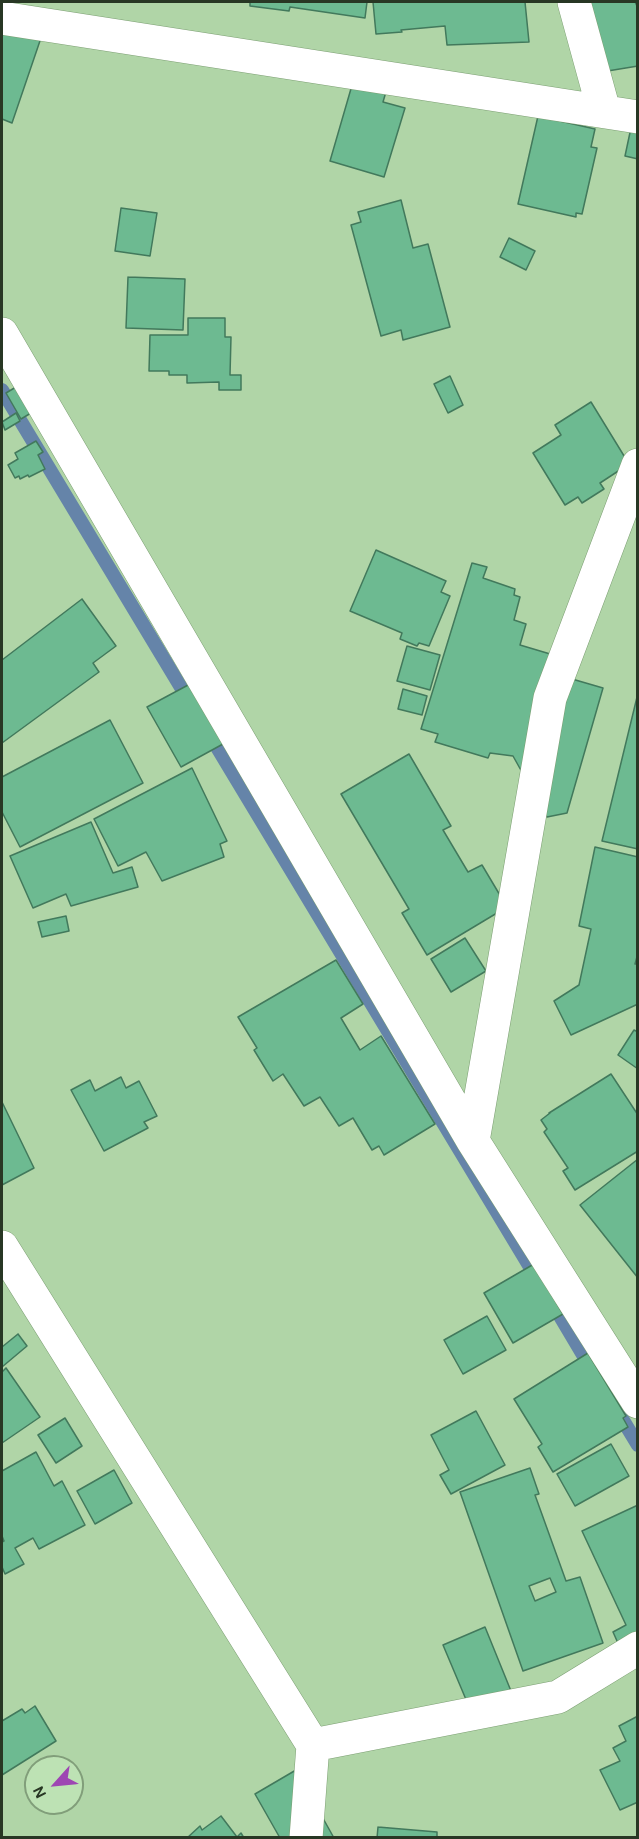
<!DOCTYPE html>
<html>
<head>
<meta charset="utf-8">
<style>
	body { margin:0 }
	#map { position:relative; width:639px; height:1839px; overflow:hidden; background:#b0d5a7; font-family:Karla,sans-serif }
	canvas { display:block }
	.frame { position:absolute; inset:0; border:3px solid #283724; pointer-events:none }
	.north { position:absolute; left:24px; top:1755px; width:60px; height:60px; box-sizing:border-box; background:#bde2b4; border:2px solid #819e7a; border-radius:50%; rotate:243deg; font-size:16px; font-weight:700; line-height:24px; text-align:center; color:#283724 }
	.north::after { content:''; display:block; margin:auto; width:21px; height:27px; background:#9e46b3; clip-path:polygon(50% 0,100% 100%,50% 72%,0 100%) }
</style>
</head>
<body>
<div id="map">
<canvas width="639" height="1839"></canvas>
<div class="frame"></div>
<div class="north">N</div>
</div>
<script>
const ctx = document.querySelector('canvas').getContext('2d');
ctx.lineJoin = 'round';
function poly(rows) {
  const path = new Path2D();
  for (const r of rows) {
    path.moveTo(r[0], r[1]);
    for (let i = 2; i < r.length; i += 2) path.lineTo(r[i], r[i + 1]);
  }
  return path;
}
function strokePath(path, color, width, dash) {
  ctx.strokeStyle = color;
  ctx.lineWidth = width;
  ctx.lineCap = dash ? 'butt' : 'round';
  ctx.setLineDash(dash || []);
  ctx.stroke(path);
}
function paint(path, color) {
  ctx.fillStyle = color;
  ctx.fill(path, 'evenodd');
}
strokePath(poly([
	[2,390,191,704],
	[209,734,539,1282],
	[551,1301,592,1370],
	[618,1412,638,1445]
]), '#6584a9', 14);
const building = poly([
	[250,2,367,2,365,18,290,7,289,11,250,6,250,2],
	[373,2,525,2,529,42,447,45,445,26,401,30,402,32,376,34,373,2],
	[570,2,635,2,638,8,638,66,583,75,570,2],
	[2,28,43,32,12,123,2,119,2,28],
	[357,68,390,78,383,102,405,108,384,177,330,161,357,68],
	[538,116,595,129,591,147,597,148,582,214,576,213,576,217,518,204,538,116],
	[632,123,638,125,638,159,625,156,632,123],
	[401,200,413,248,428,244,450,327,403,340,401,330,381,336,351,225,361,222,358,212,401,200],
	[121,208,157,213,150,256,115,251,121,208],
	[509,238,535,251,526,270,500,257,509,238],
	[128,277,185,279,183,330,126,328,128,277],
	[188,318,225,318,225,337,231,337,230,375,241,375,241,390,219,390,219,382,187,383,187,375,169,375,169,371,149,371,150,335,188,335,188,318],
	[450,376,463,405,448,413,434,384,450,376],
	[16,387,31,413,21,419,6,393,16,387],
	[591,402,629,464,600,483,604,489,582,503,578,497,565,505,533,453,561,435,555,425,591,402],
	[16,413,20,421,5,430,2,422,16,413],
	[36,441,43,452,38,455,45,469,29,477,28,475,20,479,19,476,15,478,8,465,18,459,15,453,36,441],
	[376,550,446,581,441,592,450,596,429,646,419,643,417,646,400,639,402,633,350,611,376,550],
	[472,563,487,567,483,578,515,589,514,595,520,597,514,620,526,624,520,645,577,662,572,679,603,688,567,813,547,817,513,756,490,753,488,758,435,742,438,734,421,729,472,563],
	[82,599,116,646,93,663,99,672,2,743,2,660,82,599],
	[407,646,440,655,430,690,397,681,407,646],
	[190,684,223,744,181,767,147,707,190,684],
	[403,689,427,696,422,715,398,709,403,689],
	[638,693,638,849,602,841,638,693],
	[110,720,143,783,20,847,2,812,2,777,110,720],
	[409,754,451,826,443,830,468,872,482,865,507,907,427,955,402,913,409,909,341,794,409,754],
	[192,768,227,841,220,844,224,857,162,881,146,852,118,866,94,819,192,768],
	[91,822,113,873,132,867,138,887,71,906,66,894,33,908,10,856,91,822],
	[595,847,638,857,638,953,635,964,638,964,638,1004,571,1035,554,1001,579,985,591,929,579,926,595,847],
	[66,916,69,931,42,937,38,922,66,916],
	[465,938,486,971,451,992,431,959,465,938],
	[336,960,363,1004,341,1018,360,1050,381,1036,435,1124,384,1155,379,1146,372,1150,353,1118,339,1126,320,1097,304,1106,283,1074,273,1081,254,1050,257,1048,238,1017,336,960],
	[634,1030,638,1032,638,1069,618,1055,634,1030],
	[611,1074,638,1115,638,1151,575,1190,563,1171,568,1168,544,1132,547,1129,541,1120,550,1113,549,1113,611,1074],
	[121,1077,126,1088,139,1081,157,1116,144,1122,148,1128,104,1151,71,1090,90,1080,95,1091,121,1077],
	[2,1102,34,1168,2,1185,2,1102],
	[638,1159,638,1278,580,1205,638,1159],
	[534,1264,563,1314,513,1343,484,1293,534,1264],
	[487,1316,506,1350,463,1374,444,1340,487,1316],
	[18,1334,27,1346,2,1367,2,1347,18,1334],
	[588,1353,626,1416,623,1418,628,1427,553,1472,538,1447,542,1444,514,1399,588,1353],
	[6,1368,40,1417,2,1443,2,1372,6,1368],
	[476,1411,505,1465,451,1494,440,1475,449,1470,431,1435,476,1411],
	[65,1418,82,1446,56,1463,38,1435,65,1418],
	[611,1444,629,1476,575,1506,557,1474,611,1444],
	[36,1452,54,1486,62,1481,85,1525,39,1549,33,1538,15,1548,24,1564,5,1574,2,1567,2,1542,4,1541,2,1536,2,1471,36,1452],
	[530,1468,539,1494,535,1495,566,1581,580,1577,603,1643,523,1671,460,1492,530,1468],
	[550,1578,556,1592,535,1601,529,1586,550,1578],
	[114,1470,132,1503,95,1524,77,1491,114,1470],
	[638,1505,638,1656,626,1661,613,1632,626,1625,582,1531,638,1505],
	[485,1627,511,1691,470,1709,443,1645,485,1627],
	[35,1706,56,1741,2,1775,2,1721,22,1709,25,1713,35,1706],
	[638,1716,638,1802,620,1810,600,1770,620,1761,613,1748,626,1741,619,1726,638,1716],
	[296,1770,334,1838,280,1838,255,1794,296,1770],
	[221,1816,237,1837,241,1833,244,1838,187,1838,200,1826,202,1830,221,1816],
	[378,1827,437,1832,437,1838,377,1838,378,1827]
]);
paint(building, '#6dba91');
strokePath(building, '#42795c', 1.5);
const minor = poly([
	[574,2,604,111],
	[2,18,638,117],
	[2,334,473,1141,638,1402],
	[473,1141,550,698,638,465],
	[2,1247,313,1745],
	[306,1838,313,1745,558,1697,638,1648]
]);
strokePath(minor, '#7c9f73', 34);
strokePath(minor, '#fff', 33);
</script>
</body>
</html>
